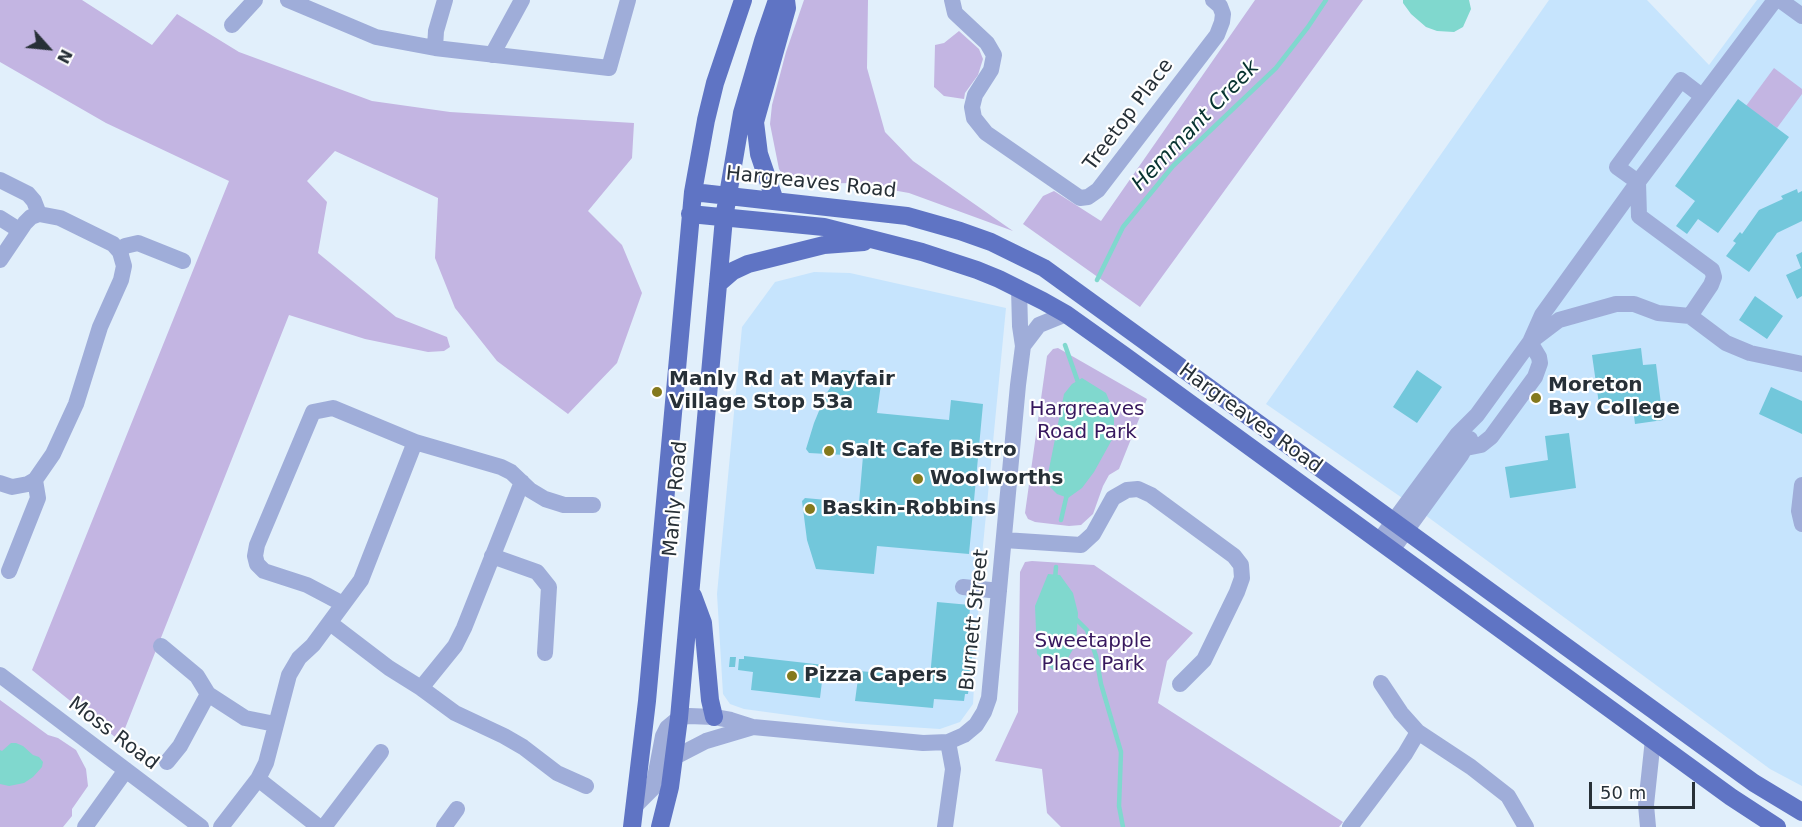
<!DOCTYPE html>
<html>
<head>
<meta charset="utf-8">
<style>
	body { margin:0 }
	#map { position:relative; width:1802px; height:827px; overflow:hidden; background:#e1effb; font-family:"DejaVu Sans",sans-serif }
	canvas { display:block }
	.north { position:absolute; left:18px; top:18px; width:60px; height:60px; -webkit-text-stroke:4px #fff; paint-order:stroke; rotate:117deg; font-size:16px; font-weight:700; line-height:24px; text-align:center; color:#273037 }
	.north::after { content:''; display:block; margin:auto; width:21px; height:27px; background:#273037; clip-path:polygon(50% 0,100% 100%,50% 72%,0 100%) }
	.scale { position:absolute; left:1589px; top:782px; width:106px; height:27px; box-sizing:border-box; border:3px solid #273037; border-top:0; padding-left:8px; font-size:18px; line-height:21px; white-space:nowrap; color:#273037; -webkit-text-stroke:4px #fff; paint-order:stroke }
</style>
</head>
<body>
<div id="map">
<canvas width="1802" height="827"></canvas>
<div class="north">N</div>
<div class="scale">50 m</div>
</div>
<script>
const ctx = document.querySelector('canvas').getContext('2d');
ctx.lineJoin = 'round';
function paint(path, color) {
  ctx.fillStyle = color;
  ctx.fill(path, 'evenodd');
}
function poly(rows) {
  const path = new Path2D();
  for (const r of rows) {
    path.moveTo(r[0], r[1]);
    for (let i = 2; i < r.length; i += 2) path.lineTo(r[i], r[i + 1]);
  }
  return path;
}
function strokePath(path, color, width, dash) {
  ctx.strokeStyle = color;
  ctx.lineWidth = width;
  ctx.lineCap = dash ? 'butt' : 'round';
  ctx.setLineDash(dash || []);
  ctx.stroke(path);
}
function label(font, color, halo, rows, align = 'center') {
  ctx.font = font + ' "DejaVu Sans",sans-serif';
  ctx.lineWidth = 4.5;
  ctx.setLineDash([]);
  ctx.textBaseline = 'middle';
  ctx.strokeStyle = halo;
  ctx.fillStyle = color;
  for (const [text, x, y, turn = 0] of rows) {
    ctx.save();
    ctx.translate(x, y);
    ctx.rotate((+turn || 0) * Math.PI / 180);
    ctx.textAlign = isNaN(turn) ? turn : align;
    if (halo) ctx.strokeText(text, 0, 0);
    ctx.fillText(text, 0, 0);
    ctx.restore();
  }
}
paint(poly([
	[1549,0,1647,0,1709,65,1757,0,1802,0,1802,786,1770,769,1398,495,1266,404],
	[814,272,850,273,1006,308,981,566,973,704,960,722,940,729,847,723,744,709,730,704,723,694,717,594,742,327,775,282]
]), '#c6e4fd');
paint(poly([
	[0,0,82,0,152,45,177,14,239,52,372,101,450,112,634,123,632,158,588,211,622,245,642,293,617,363,568,414,497,361,455,308,435,258,438,198,335,151,307,181,327,202,318,253,396,317,447,337,450,347,444,351,428,352,365,339,289,315,120,741,32,670,229,181,106,123,0,62],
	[804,0,868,0,867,68,885,132,913,161,1013,231,909,193,853,183,796,184,786,180,779,169,770,124,772,105,786,52],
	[1255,0,1363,0,1140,307,1023,224,1043,196,1054,191,1101,221],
	[959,31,979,49,983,59,978,75,965,93,964,99,944,96,934,87,935,45,944,43],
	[1774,68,1802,89,1802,94,1777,128,1746,106],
	[1058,348,1147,399,1119,469,1109,475,1103,486,1093,514,1081,525,1069,526,1035,522,1028,519,1025,513,1047,356,1053,349],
	[1032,561,1094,565,1193,633,1167,661,1158,703,1343,822,1339,827,1061,827,1047,813,1042,769,995,761,1018,712,1020,572,1025,562],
	[0,700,48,735,58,738,76,750,86,769,88,786,72,809,72,816,63,827,0,827]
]), '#c3b5e2');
paint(poly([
	[1403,0,1469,0,1471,9,1463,27,1454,32,1437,31,1426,27,1411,14,1403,3],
	[1082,378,1106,393,1114,412,1114,436,1094,472,1082,488,1068,498,1057,494,1049,486,1048,474,1064,394,1072,384],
	[1048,574,1060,575,1073,593,1078,613,1076,644,1064,665,1053,670,1037,654,1035,606],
	[11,743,16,743,23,746,33,755,39,757,43,762,42,767,33,777,24,783,9,786,0,784,0,750,2,751]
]), '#80d8ce');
strokePath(poly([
	[1097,280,1123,227,1173,166,1276,68,1308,27,1326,0],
	[1065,345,1079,385],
	[1061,520,1067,494],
	[1055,579,1056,567],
	[1075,618,1087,630,1096,656,1101,684,1121,752,1119,806,1123,827]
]), '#80d8ce', 4.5);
paint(poly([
	[1738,99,1789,137,1718,233,1698,219,1687,234,1676,226,1695,201,1675,186],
	[1797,189,1798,193,1802,191,1802,221,1777,233,1749,272,1726,256,1736,243,1733,241,1740,232,1742,234,1759,210,1783,199,1781,196],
	[1802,252,1802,296,1797,299,1786,275,1801,268,1796,255],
	[1755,296,1783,316,1767,339,1739,320],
	[1641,348,1643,365,1656,364,1663,420,1635,424,1632,400,1599,404,1592,355],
	[842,370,867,373,866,384,881,384,877,413,949,420,951,400,983,404,969,554,877,546,874,574,816,569,807,540,802,501,805,498,859,503,863,456,809,453,806,449,814,423,826,394],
	[1417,370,1442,387,1417,423,1393,407],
	[1771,387,1802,401,1802,434,1759,414],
	[1569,433,1576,488,1510,498,1505,467,1548,460,1545,436],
	[937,602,970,605,969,628,975,628,968,694,965,694,964,701,934,699,933,708,855,701,859,671,930,677],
	[744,656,824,665,820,698,751,690,753,672,738,670,739,659,744,659],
	[730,657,736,657,735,667,729,667]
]), '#72c7db');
strokePath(poly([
	[288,0,376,37,435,48,609,68,628,0],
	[952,0,955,13,987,43,994,55,991,70,975,95,972,107,974,118,986,133,1080,198,1088,197,1098,190,1217,35,1222,22,1223,14,1220,6,1213,0],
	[1780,0,1802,16],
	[232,25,255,0],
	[435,48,436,31,445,0],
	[492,55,522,0],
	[1702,96,1681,80,1617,167,1638,182,1775,0],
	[0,180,28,194,34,201,39,214],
	[1639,216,1638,182,1542,315,1530,342,1559,320,1616,304,1634,304,1658,313,1690,316,1726,343,1750,353,1802,364],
	[1639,216,1712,270,1714,277,1711,285,1690,316],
	[0,218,19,230],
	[120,252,125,246,138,243,183,261],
	[0,260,25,223,31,217,39,214,60,218,113,244,120,252,124,266,121,280,100,327,76,404,53,454,35,480,28,484,12,487,0,483],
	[1023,346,1039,325,1066,314],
	[1802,485,1799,511,1802,524],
	[1004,540,1081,545,1093,534,1113,498,1127,490,1138,489,1151,495,1234,556,1241,565,1242,578,1237,592,1204,660,1180,684],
	[1379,541,1457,435,1477,415,1530,342,1539,357,1540,363,1535,377,1491,437,1481,445,1466,448],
	[1392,550,1461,455,1470,439],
	[492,556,537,572,549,587,545,653],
	[9,571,38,498,35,480],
	[963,587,999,591],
	[343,604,307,585,264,571,257,564,255,556,257,545,313,412,333,408,415,442,501,467,511,472,530,490,545,499,564,505,593,505],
	[330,623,389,668,421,688,455,713,504,736,523,747,557,773,586,786],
	[161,646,197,676,208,694,245,718,275,724],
	[0,675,201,827],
	[1381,683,1401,713,1418,732,1471,767,1508,796,1526,827],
	[421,688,455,646,464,628,522,482],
	[675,757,706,741,753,727],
	[167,762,180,746,208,694],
	[258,779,319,827],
	[636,805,653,788,663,736,667,728,679,718,689,716,714,717,731,720,753,727,923,743,948,742,964,735,976,725,984,712,989,698,1018,385,1023,346,1020,326,1019,288],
	[85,827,126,770],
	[221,827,258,779,266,763,289,675,299,658,313,645,361,580,415,442],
	[324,827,381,752],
	[444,827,457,809],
	[945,827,953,769,948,742],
	[1350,827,1405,754,1418,732],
	[1648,827,1646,805,1653,739]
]), '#9fadd9', 16);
strokePath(poly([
	[693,192,907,216,960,231,991,242,1044,268,1754,783,1802,812],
	[775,201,759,154,755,122,787,8,786,0],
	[690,214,824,227,922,252,977,270,999,279,1043,301,1066,314,1125,356,1731,797,1777,827],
	[718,284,733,271,748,264,824,245,864,242],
	[693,596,703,623,710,700,714,717],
	[632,827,647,701,693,192,706,120,715,83,743,0],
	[660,827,670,787,679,718,724,218,742,113,763,41,777,0]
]), '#5f74c4', 18);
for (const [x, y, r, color] of [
	[657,392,6,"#84791d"],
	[1536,398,6,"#84791d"],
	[829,451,6,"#84791d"],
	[918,479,6,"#84791d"],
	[810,509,6,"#84791d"],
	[792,676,6,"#84791d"]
]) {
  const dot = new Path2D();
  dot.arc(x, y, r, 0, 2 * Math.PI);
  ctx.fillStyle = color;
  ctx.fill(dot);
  strokePath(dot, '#fff', 2);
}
label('20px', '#273037', '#fff', [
	["Treetop Place",1129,115,-53],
	["Hargreaves Road",811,183,6],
	["Hargreaves Road",1250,419,36],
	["Manly Road",676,499,-85],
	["Burnett Street",975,620,-84],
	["Moss Road",113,734,37]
]);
label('bold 20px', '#273037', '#fff', [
	["Manly Rd at Mayfair",669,380],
	["Village Stop 53a",669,403],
	["Moreton",1548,386],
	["Bay College",1548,409],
	["Salt Cafe Bistro",841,451],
	["Woolworths",930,479],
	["Baskin-Robbins",822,509],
	["Pizza Capers",804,676]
], 'left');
label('20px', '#37185e', '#fff', [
	["Hargreaves",1087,410],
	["Road Park",1087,433],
	["Sweetapple",1093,642],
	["Place Park",1093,665]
]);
label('italic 21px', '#073330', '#fff', [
	["Hemmant Creek",1196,126,-46]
]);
</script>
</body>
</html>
